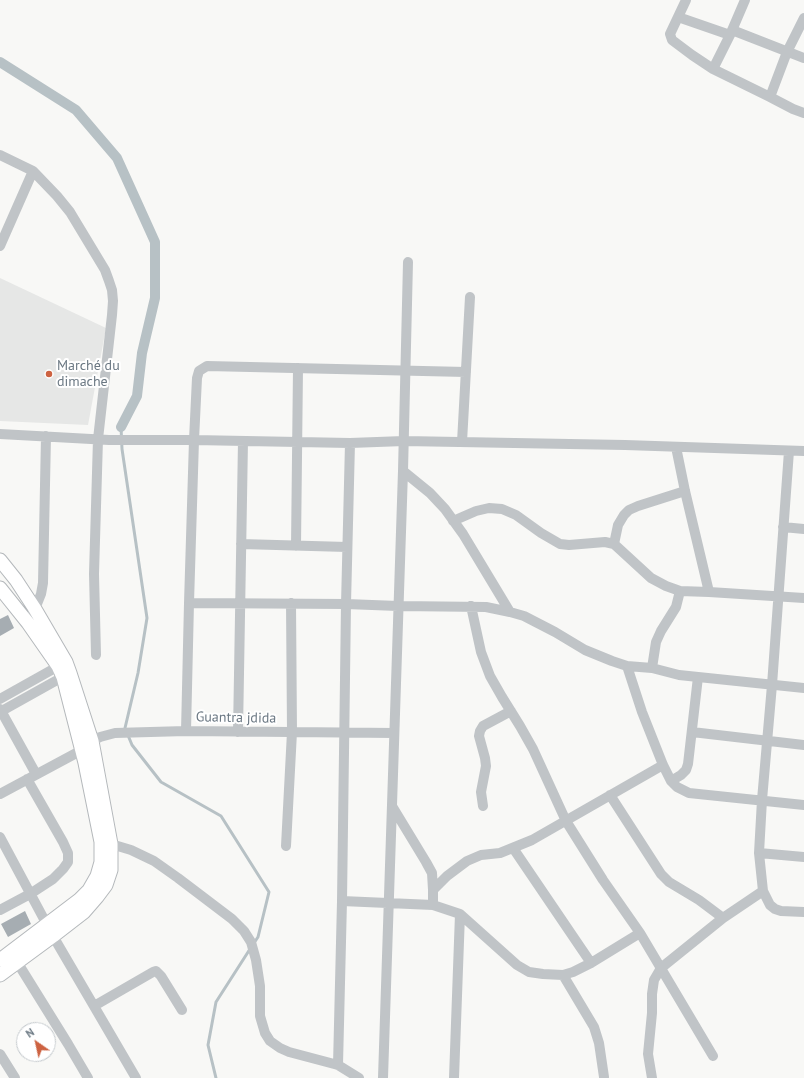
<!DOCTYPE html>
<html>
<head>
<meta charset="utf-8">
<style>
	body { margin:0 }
	#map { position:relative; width:804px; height:1078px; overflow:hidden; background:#f8f8f6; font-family:"PT Sans",sans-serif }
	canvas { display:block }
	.north { position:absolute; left:16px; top:1022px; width:40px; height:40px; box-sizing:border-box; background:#fff; border:1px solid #c4c9cd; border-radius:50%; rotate:326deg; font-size:11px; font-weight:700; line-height:16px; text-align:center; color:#6b7883 }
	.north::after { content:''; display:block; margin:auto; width:14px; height:18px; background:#cd6241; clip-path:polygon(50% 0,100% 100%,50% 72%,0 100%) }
</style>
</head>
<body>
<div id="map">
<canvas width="804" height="1078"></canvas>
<div class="north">N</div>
</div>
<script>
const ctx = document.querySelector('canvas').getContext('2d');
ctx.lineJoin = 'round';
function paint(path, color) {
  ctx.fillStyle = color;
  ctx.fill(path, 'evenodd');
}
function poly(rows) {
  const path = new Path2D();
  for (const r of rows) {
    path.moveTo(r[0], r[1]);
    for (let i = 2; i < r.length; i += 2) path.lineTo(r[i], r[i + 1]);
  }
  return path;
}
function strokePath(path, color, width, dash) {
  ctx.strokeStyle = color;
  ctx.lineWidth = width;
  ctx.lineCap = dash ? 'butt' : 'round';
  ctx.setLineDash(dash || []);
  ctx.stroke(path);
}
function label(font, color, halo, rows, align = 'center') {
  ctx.font = font + ' "PT Sans",sans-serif';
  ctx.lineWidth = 4;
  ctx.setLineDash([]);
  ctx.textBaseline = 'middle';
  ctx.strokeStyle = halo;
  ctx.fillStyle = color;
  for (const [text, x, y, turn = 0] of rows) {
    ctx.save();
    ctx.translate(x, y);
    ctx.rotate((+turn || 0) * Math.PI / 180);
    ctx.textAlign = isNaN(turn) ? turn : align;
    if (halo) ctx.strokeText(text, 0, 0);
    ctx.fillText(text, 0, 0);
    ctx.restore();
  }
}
paint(poly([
	[0,278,106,328,88,425,0,421]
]), '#e6e7e6');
strokePath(poly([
	[121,427,122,449,147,618,138,673,125,728,132,745,161,782,221,816,269,892,258,937,254,943],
	[216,1078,208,1045,216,1002,250,949]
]), '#b7c1c5', 3);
strokePath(poly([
	[0,62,76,110,117,158,155,242,155,298,142,353,137,396,121,427]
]), '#b7c1c5', 10);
paint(poly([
	[8,615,14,628,0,636,0,619],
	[25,911,31,924,8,937,1,924]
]), '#a6adb2');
const major = poly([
	[0,560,16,580,35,609,66,662,70,673,92,741,111,844,111,870,106,885,97,897,84,912,53,936,0,975],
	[0,588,28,623,58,666,63,677,85,763,101,842,101,862,97,876,89,890,79,900,0,960]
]);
strokePath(major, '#b4b8bb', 15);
strokePath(poly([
	[686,0,670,34,672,40,692,55,713,69,770,97,793,109,804,113],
	[678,17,730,35],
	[732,30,804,58],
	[713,69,730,35,745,0],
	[770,97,787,52,804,18],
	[0,155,33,171,0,246],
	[33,171,57,196,70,212,105,270,109,281,112,290,113,301,112,315,98,439,94,574,96,655],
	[0,434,109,440,194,440,350,443,404,441,625,445,804,451],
	[462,442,470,297],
	[676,447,685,491,709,592],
	[789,451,772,685,762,800,759,853,763,891,770,905,775,909,781,911,804,912],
	[403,471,430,493,445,509,463,534,510,612],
	[453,521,476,511,489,508,502,509,516,515,541,533,560,544,569,545,605,542,614,544,651,578,666,586,680,591,709,592,804,598],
	[783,527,804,529],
	[241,544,347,547],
	[614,544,618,525,624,515,629,510,638,506,685,491],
	[296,546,298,368],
	[189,603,346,604,398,606,486,607,510,612,524,616,555,632,585,650,612,661,627,666,652,668,679,675,804,688],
	[471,606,481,652,490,676,502,697,520,726,533,749,566,821,603,880,640,933,713,1056],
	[28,623,35,609,41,594,43,583,46,436],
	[627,666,642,712,663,765,671,781,677,787,689,793,804,805],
	[652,668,656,642,661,631,676,607,680,591],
	[0,699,64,663],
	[0,709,36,774],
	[0,712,68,674],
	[186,731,189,603,194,440,197,378,199,371,207,366,466,372],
	[238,732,243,441],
	[692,732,804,745],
	[671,781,681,775,686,770,688,764,698,677],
	[0,794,82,750,92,741,100,737,115,733,186,731,394,733],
	[610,795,661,874,669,882,699,900,723,918],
	[392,806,426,862,432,873,433,890,433,905],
	[483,806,481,792,486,766,485,758,479,736,480,731,483,726,511,711],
	[0,837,53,936,136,1078],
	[104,843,111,844,131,850,154,861,178,878,232,919,244,931,251,942,256,960,260,986,260,1016,265,1033,270,1041,280,1048,289,1052,338,1065,359,1078],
	[286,846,292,732,291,603],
	[513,848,591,963],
	[759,853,804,857],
	[433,890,447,876,467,861,481,855,500,853,532,840,663,765],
	[342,901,433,905,460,914,517,965,529,972,543,974,563,975,573,972,591,963,640,933],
	[0,910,30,894,53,879,63,869,68,862,68,853,63,842,27,779],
	[14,957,68,1044,88,1078],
	[563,975,594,1027,599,1043,604,1077],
	[94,1006,153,972,156,971,161,976,182,1010],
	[0,1054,15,1078],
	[338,1065,342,901,346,604,350,443],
	[383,1078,403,471,408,262],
	[454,1078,460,914],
	[652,1078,648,1054,652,1013,652,994,654,980,661,968,723,918,763,891]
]), '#c0c4c7', 10);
strokePath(major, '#fff', 13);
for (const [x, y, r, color] of [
	[49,374,4,"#cd6241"]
]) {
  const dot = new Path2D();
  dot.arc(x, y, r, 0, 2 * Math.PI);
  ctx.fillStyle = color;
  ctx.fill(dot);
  strokePath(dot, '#fff', 1.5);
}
label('14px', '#6b7883', '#fff', [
	["Marché du",57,366],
	["dimache",57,382]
], 'left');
label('14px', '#6b7883', '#fff', [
	["Guantra jdida",236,718,1]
]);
</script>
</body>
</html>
